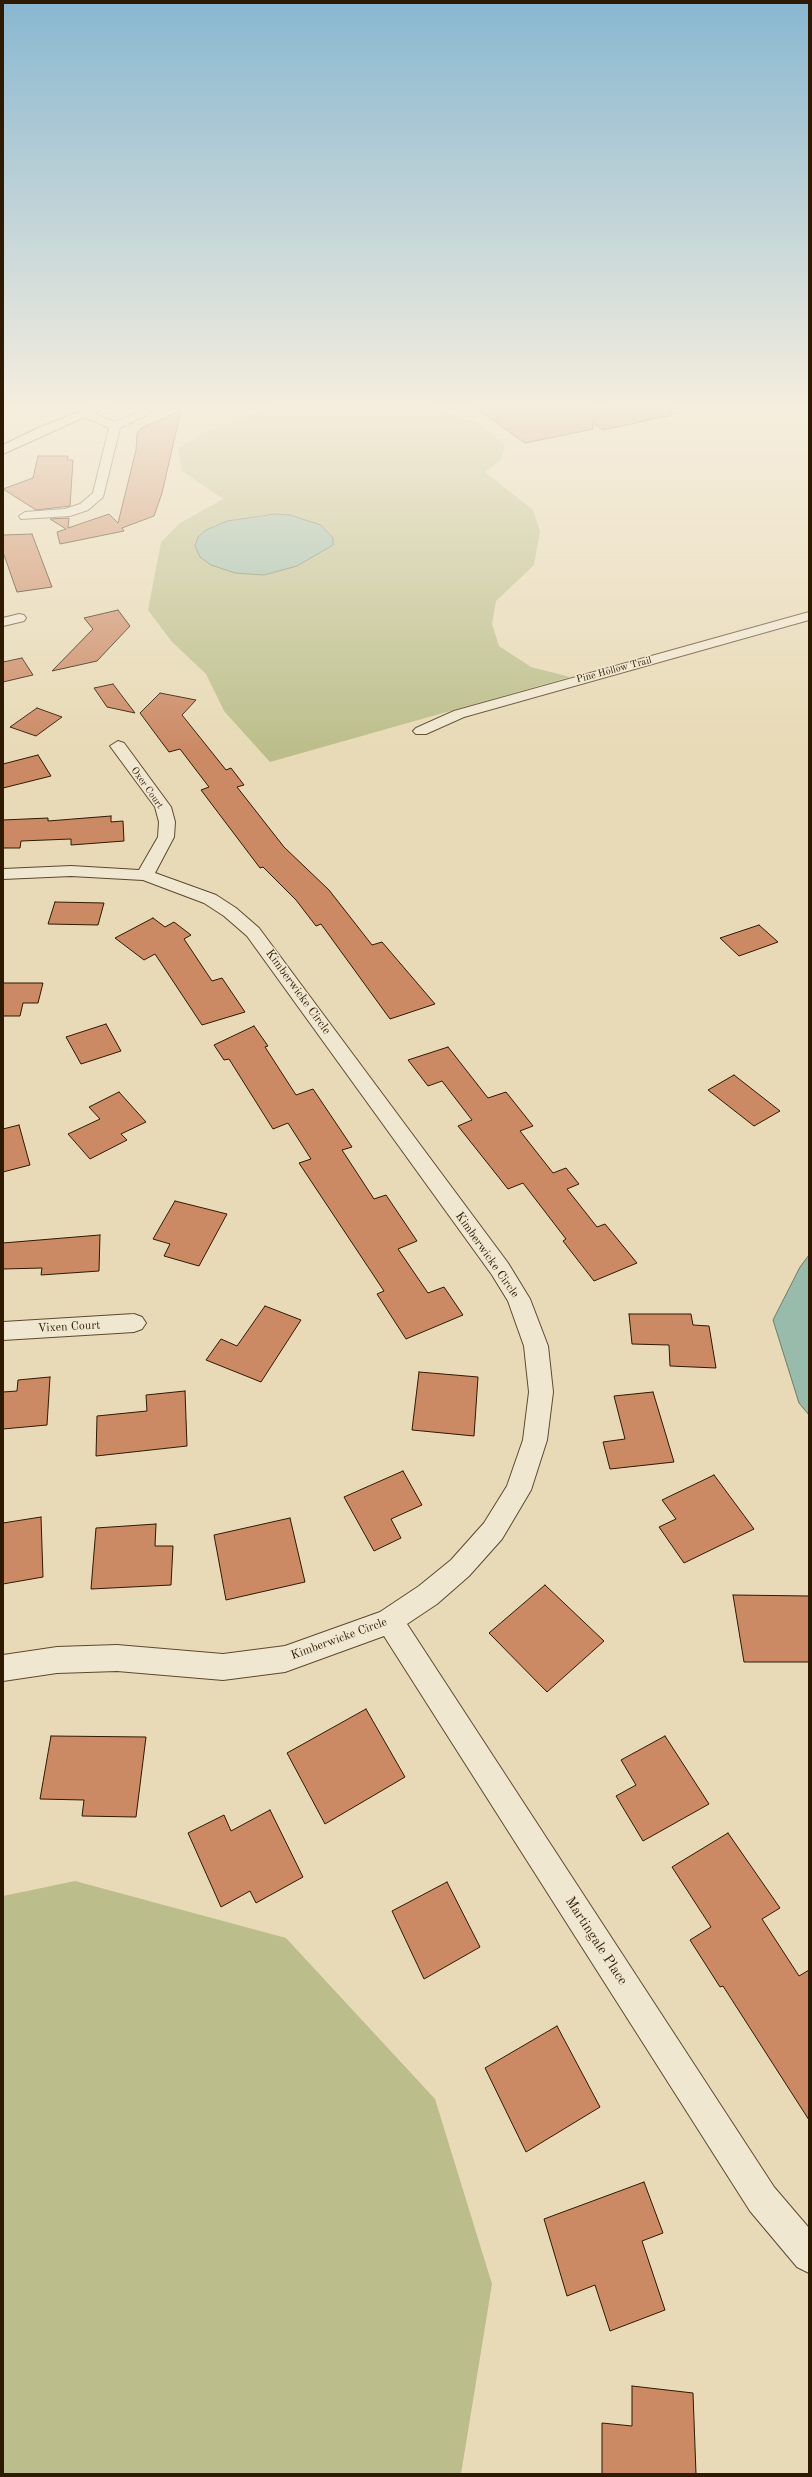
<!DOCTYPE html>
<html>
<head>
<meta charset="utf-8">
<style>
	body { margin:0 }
	#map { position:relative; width:812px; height:2477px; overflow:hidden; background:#e8dab6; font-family:"Old Standard TT",serif }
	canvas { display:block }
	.frame { position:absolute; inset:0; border:4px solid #2e1a00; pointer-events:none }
</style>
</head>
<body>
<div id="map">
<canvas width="812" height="2477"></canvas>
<div class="frame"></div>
</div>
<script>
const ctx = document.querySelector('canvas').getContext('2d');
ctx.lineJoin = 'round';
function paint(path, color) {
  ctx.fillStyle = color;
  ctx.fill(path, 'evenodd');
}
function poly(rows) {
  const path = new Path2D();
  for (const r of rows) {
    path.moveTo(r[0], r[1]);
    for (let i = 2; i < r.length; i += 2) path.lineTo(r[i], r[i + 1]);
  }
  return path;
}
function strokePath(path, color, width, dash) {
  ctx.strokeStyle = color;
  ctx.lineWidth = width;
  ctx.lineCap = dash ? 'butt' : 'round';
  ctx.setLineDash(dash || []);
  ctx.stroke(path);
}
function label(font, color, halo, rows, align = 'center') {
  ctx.font = font + ' "Old Standard TT",serif';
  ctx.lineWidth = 3;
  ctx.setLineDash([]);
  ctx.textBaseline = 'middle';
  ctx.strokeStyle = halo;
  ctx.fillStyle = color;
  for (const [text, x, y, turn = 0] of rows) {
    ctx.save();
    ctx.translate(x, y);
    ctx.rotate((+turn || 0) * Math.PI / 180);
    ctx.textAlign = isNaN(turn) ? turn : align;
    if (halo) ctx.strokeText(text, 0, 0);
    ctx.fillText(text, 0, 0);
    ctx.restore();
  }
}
paint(poly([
	[274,406,427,406,478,423,505,445,501,460,485,472,533,510,540,531,534,565,496,601,492,624,499,646,531,667,570,677,270,762,224,711,206,674,172,642,148,610,161,542,180,523,223,499,182,471,178,448,203,433],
	[264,515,321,525,333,538,333,545,297,566,264,575,235,573,195,546,198,537,215,525],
	[75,1881,286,1938,435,2099,492,2284,461,2474,3,2474,3,1896]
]), '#bbbe8a');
const water = poly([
	[275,514,290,515,321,525,333,538,333,545,297,566,264,575,235,573,211,565,200,557,195,546,198,537,206,530,227,521,275,514],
	[809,1255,809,1415,799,1403,773,1320,800,1267,809,1255]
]);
paint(water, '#98bbab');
strokePath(water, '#6e7b67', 1);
const building = poly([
	[473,406,546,406,547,411,552,413,557,412,559,406,591,406,591,413,623,406,671,406,672,415,603,430,592,422,593,429,525,443,473,406],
	[181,410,162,493,154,516,122,528,124,531,60,544,57,532,66,529,50,519,69,518,68,528,109,514,118,523,136,450,137,434,140,429,181,410],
	[38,456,68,456,67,460,73,460,70,506,36,510,3,489,33,478,38,456],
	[32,534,52,587,17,592,3,552,3,535,32,534],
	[118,610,130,626,97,661,52,671,93,629,84,618,118,610],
	[22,658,33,675,3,682,3,662,22,658],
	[113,684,135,713,107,707,94,688,113,684],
	[160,693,196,700,182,715,226,770,231,768,244,785,237,787,284,847,329,890,372,945,382,942,435,1004,390,1019,321,924,316,926,296,900,263,867,260,868,201,790,209,787,180,749,169,752,140,713,160,693],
	[37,708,62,717,36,736,10,727,37,708],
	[38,755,51,776,3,788,3,764,38,755],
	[111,816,111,822,123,821,124,841,71,845,71,839,21,841,20,848,3,848,3,820,48,818,48,821,111,816],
	[55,902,104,903,98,925,48,924,55,902],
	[153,918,165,927,174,922,191,935,184,939,212,981,222,978,245,1012,202,1025,155,954,144,960,115,938,153,918],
	[759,925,778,942,739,956,720,938,759,925],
	[3,983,43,983,38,1003,23,1003,20,1016,3,1016,3,983],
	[106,1024,121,1051,81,1064,66,1037,106,1024],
	[254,1026,268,1046,265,1047,296,1095,313,1089,352,1147,342,1150,374,1199,386,1195,417,1241,398,1249,428,1293,444,1287,463,1315,406,1339,377,1294,384,1291,299,1163,311,1159,288,1123,273,1129,229,1059,224,1060,214,1045,254,1026],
	[448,1047,488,1098,506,1092,533,1126,520,1131,553,1173,566,1168,579,1184,567,1189,597,1227,605,1224,637,1263,594,1281,563,1241,566,1239,523,1183,508,1189,458,1126,472,1120,442,1081,428,1086,408,1060,448,1047],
	[734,1075,780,1111,754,1126,708,1090,734,1075],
	[119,1092,146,1122,121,1134,127,1140,90,1159,68,1134,100,1119,89,1107,119,1092],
	[19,1125,30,1165,3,1172,3,1129,19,1125],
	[175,1201,227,1214,199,1266,164,1256,170,1244,153,1239,175,1201],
	[100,1235,99,1271,41,1275,42,1268,3,1269,3,1243,100,1235],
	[265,1306,301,1320,261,1382,206,1360,221,1339,237,1346,265,1306],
	[629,1314,691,1314,693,1325,709,1326,716,1368,670,1366,669,1345,632,1344,629,1314],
	[419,1372,478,1377,474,1436,412,1430,419,1372],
	[50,1377,47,1425,3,1429,3,1392,17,1391,18,1380,50,1377],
	[185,1391,187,1446,96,1456,97,1416,147,1411,146,1395,185,1391],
	[653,1392,674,1462,610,1469,603,1442,625,1439,614,1396,653,1392],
	[403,1471,422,1505,391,1519,401,1538,374,1551,344,1497,403,1471],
	[714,1475,754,1529,684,1563,659,1527,676,1519,662,1500,714,1475],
	[41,1517,43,1577,3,1584,3,1523,41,1517],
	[290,1518,305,1582,226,1600,214,1535,290,1518],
	[156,1524,155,1546,173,1546,171,1585,91,1589,96,1528,156,1524],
	[545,1585,604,1641,547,1692,489,1633,545,1585],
	[733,1595,809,1596,809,1662,744,1662,733,1595],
	[366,1709,405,1777,325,1824,287,1753,366,1709],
	[51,1736,146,1737,136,1817,82,1816,84,1800,40,1799,51,1736],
	[665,1736,709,1804,643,1841,616,1796,636,1785,621,1760,665,1736],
	[270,1810,303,1877,256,1903,250,1891,221,1907,188,1833,224,1815,231,1831,270,1810],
	[728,1833,780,1908,762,1919,799,1976,809,1970,809,2120,723,1986,720,1987,690,1940,711,1927,672,1867,728,1833],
	[447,1882,480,1947,424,1979,392,1911,447,1882],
	[557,2026,600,2107,526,2152,485,2068,557,2026],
	[644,2182,663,2233,642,2241,665,2310,610,2331,595,2285,567,2296,544,2219,644,2182],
	[632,2386,693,2393,696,2474,602,2474,602,2423,632,2426,632,2386]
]);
paint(building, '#cb8964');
strokePath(building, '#2e1a00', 1);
const minor = poly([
	[547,406,558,406,556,411,552,412,548,411,547,406],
	[145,409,151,412,149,414,120,428,103,497,88,510,70,516,21,519,19,516,25,512,65,509,80,504,93,493,109,428,80,415,80,411,88,411,115,422,145,409],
	[809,612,809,620,464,717,426,734,416,734,413,731,416,728,454,711,809,612],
	[19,614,24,615,26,618,24,621,3,626,3,618,19,614],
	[118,741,124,743,171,807,175,822,174,837,155,873,216,895,236,908,259,928,508,1263,530,1299,548,1346,553,1392,547,1440,531,1490,502,1539,469,1576,437,1604,407,1624,774,2187,809,2228,809,2273,797,2267,750,2211,384,1636,285,1672,223,1680,117,1671,57,1673,3,1681,3,1655,57,1647,117,1645,223,1654,285,1646,380,1612,419,1586,451,1560,484,1523,507,1486,523,1440,529,1392,524,1346,508,1301,492,1275,247,936,224,916,204,903,143,880,71,876,3,879,3,869,71,866,139,870,158,837,159,822,155,807,110,746,118,741],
	[134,1314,142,1317,146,1323,142,1329,134,1332,3,1340,3,1322,134,1314]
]);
const secondary = poly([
	[93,406,109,406,3,454,3,445,36,429,93,406]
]);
strokePath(minor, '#5c4a2e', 2);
strokePath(secondary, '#2e1a00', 2);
paint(minor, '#f0e7d0');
paint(secondary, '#f0e7d0');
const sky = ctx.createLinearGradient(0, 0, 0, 753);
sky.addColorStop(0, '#88b7d0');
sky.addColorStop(0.54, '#f5eede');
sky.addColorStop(1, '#f5eede00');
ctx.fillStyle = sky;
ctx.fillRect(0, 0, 812, 753);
label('10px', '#2e1a00', '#f0e7d0', [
	["Pine Hollow Trail",614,670,-15],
	["Oxer Court",147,788,55]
]);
label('12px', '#2e1a00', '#f0e7d0', [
	["Kimberwicke Circle",298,992,54],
	["Kimberwicke Circle",487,1255,55],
	["Vixen Court",69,1327,-3],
	["Kimberwicke Circle",339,1639,-20]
]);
label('14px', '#2e1a00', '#f0e7d0', [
	["Martingale Place",596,1941,57]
]);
</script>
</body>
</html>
